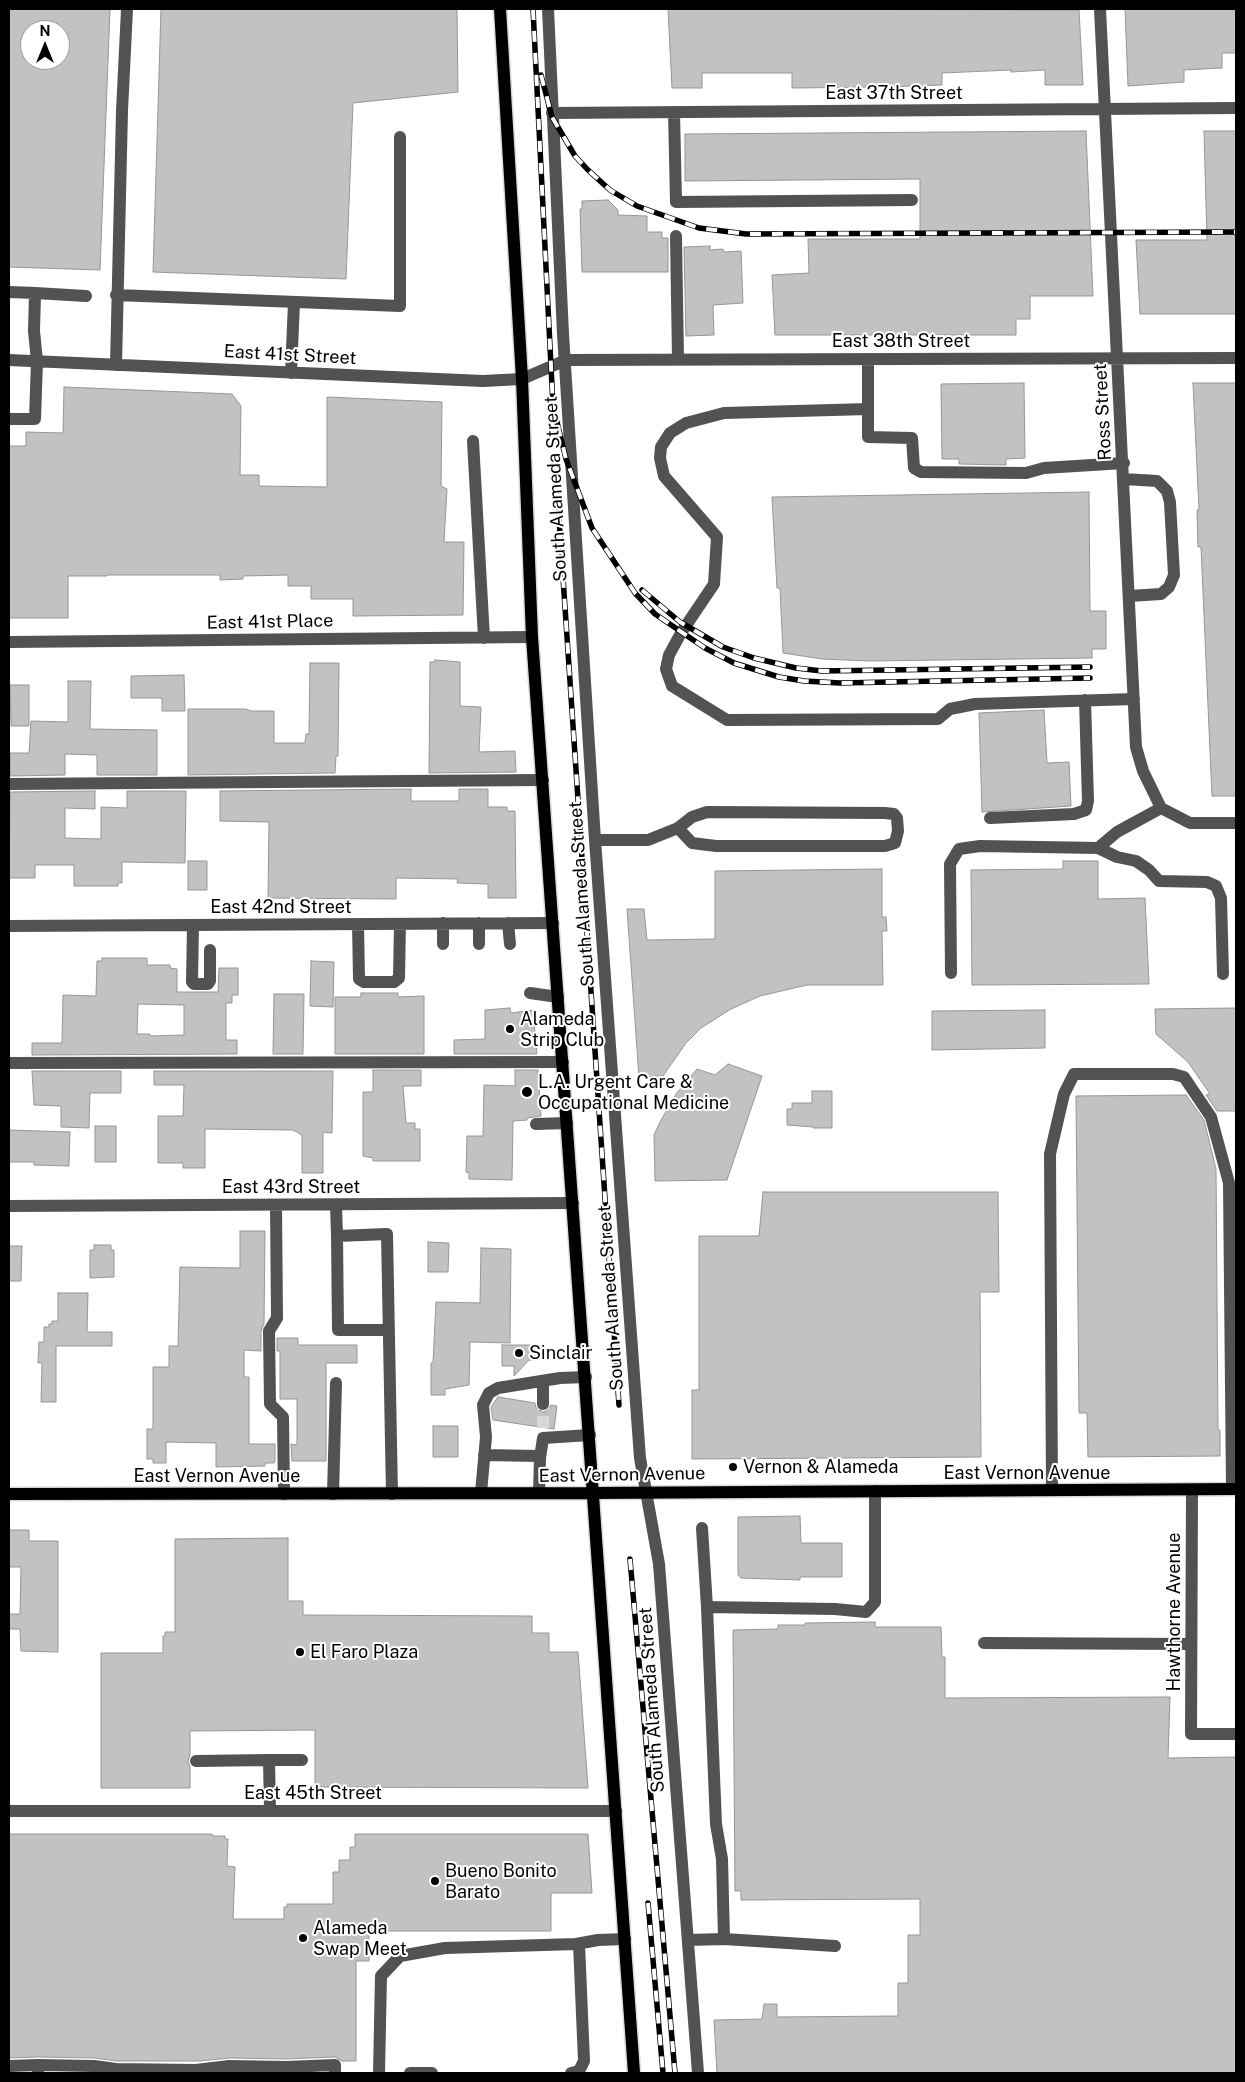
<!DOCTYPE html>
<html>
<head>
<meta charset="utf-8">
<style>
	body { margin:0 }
	#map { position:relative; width:1245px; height:2082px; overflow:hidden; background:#fff; font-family:"Public Sans",sans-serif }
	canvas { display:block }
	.frame { position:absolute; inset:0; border:10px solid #000; pointer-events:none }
	.north { position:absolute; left:20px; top:20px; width:50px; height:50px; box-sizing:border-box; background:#fff; border:1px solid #999; border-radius:50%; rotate:0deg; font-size:14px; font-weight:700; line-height:20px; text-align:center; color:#000 }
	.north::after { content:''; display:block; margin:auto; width:18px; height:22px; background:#000; clip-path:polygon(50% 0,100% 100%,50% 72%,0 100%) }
</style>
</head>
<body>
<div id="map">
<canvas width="1245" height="2082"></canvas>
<div class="frame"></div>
<div class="north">N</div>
</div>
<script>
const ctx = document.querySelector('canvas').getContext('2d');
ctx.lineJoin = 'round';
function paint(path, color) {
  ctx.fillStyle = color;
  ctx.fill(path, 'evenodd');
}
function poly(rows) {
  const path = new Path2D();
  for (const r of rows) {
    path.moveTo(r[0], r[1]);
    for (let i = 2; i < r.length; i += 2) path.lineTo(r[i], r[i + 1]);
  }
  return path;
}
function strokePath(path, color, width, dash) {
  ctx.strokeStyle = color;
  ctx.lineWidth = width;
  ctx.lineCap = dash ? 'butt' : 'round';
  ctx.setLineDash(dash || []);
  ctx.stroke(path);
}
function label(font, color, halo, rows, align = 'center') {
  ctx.font = font + ' "Public Sans",sans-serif';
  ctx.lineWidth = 4;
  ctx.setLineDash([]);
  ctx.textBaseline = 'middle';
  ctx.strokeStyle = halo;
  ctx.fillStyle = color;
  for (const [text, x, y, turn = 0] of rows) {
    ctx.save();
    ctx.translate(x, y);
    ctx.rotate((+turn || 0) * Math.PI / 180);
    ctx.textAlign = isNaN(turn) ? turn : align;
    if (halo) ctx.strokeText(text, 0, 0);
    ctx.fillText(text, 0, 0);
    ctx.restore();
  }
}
const building = poly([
	[9,9,110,9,100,270,9,267,9,9],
	[30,30,60,30,60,60,30,60,30,30],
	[161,9,457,9,458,92,353,103,346,279,153,272,161,9],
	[668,9,1079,10,1083,85,1045,85,1045,70,1011,72,1011,70,942,73,942,85,883,87,792,88,792,73,702,73,702,88,672,88,668,9],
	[1125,9,1236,9,1236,53,1222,53,1222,68,1184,70,1184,82,1128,86,1125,9],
	[1086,131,1093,296,1030,296,1030,319,1016,319,1016,335,775,335,772,275,809,273,808,239,920,239,920,179,685,181,685,134,1086,131],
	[1204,131,1236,131,1236,314,1140,314,1136,240,1207,240,1204,131],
	[608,200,618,210,618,215,647,216,647,232,662,232,662,238,668,238,668,272,582,272,580,209,582,209,582,201,608,200],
	[710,246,710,250,723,249,724,252,741,251,743,303,713,305,714,335,686,336,684,247,710,246],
	[1024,383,1025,458,1006,459,1006,465,959,464,959,459,942,459,941,384,1024,383],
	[1193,383,1236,383,1236,796,1212,796,1201,547,1198,547,1197,510,1199,510,1193,383],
	[64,387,232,394,241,406,240,475,259,475,259,486,327,487,327,397,442,402,441,486,447,489,444,542,464,542,463,615,353,616,353,599,311,599,311,586,288,586,288,575,243,576,243,579,220,580,220,575,107,575,107,576,68,576,68,618,9,618,9,446,26,446,26,432,63,433,64,387],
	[1089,492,1090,611,1106,611,1106,649,1092,649,1092,658,869,661,822,659,783,653,780,588,777,588,772,497,1089,492],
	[435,660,460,662,460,706,481,707,479,752,515,751,516,772,429,773,430,662,435,662,435,660],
	[310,663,339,663,338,756,336,756,335,773,188,775,188,709,246,709,251,711,274,711,274,743,305,743,306,734,309,734,310,663],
	[184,675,185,711,162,711,162,698,131,698,131,676,184,675],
	[68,681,91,681,90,729,157,730,157,775,97,775,97,755,65,754,65,775,10,776,10,753,29,753,31,721,68,722,68,681],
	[10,685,29,685,29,726,11,726,10,685],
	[1044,710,1047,763,1069,762,1071,806,982,812,979,713,1044,710],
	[411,789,411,801,459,801,459,789,488,789,488,807,507,807,507,811,515,811,516,898,488,898,488,884,457,883,458,879,396,878,396,899,268,898,269,822,220,821,220,791,411,789],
	[95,791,95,809,65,808,65,838,101,839,101,807,127,808,127,791,186,791,185,863,122,862,122,883,118,883,118,886,74,886,74,865,35,865,35,878,9,878,10,792,95,791],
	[188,861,207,861,207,890,188,890,188,861],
	[1063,861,1098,861,1098,899,1145,898,1149,984,972,985,971,870,1063,869,1063,861],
	[882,869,882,917,886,917,887,931,882,931,883,985,807,985,760,996,731,1009,701,1028,686,1043,663,1076,639,1077,627,909,644,909,647,940,715,939,715,871,882,869],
	[102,958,147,958,147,965,170,965,170,968,177,969,177,992,218,992,219,968,238,968,238,995,232,995,232,1003,226,1003,226,1040,237,1040,237,1054,32,1055,32,1043,62,1043,63,995,96,996,97,961,102,961,102,958],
	[138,1004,184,1005,184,1035,150,1036,150,1034,137,1034,138,1004],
	[311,961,334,962,333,1007,310,1006,311,961],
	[361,993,398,993,398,997,424,996,424,1054,335,1054,335,997,361,997,361,993],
	[274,994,304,994,303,1054,273,1054,274,994],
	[510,1008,511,1013,533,1010,537,1054,454,1054,454,1040,485,1039,485,1010,510,1008],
	[1236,1008,1236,1111,1217,1111,1206,1095,1210,1094,1188,1062,1156,1034,1155,1009,1236,1008],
	[1045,1010,1045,1048,932,1050,932,1011,1045,1010],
	[728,1064,762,1076,727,1180,655,1181,654,1135,660,1122,676,1094,697,1069,715,1075,728,1064],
	[373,1070,421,1070,421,1086,403,1086,406,1123,415,1123,415,1129,420,1129,420,1161,373,1161,373,1158,363,1156,363,1092,373,1092,373,1070],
	[515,1070,538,1070,541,1116,527,1118,527,1120,513,1121,512,1180,469,1179,469,1173,466,1172,467,1136,483,1136,484,1085,515,1086,515,1070],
	[32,1071,121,1071,121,1093,90,1093,89,1128,61,1127,61,1106,34,1105,32,1071],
	[154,1071,333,1071,332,1133,323,1132,323,1173,302,1173,302,1135,293,1130,205,1129,205,1168,183,1168,183,1163,158,1163,158,1116,183,1116,184,1085,154,1085,154,1071],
	[812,1091,832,1091,832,1128,813,1128,813,1127,787,1125,787,1109,792,1109,792,1103,812,1103,812,1091],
	[1186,1095,1204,1120,1216,1169,1218,1430,1220,1430,1220,1456,1088,1457,1087,1413,1079,1413,1076,1096,1186,1095],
	[95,1126,116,1126,116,1162,95,1162,95,1126],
	[9,1130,70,1132,69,1166,34,1165,34,1162,9,1162,9,1130],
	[763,1192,998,1192,999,1292,980,1292,981,1457,692,1459,692,1390,699,1390,699,1236,759,1236,763,1192],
	[240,1231,265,1231,264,1324,261,1331,261,1351,244,1350,244,1377,249,1377,249,1444,275,1444,275,1461,274,1463,265,1463,265,1466,216,1467,216,1443,166,1442,166,1463,153,1463,153,1459,147,1459,147,1429,153,1429,153,1367,169,1367,169,1346,178,1346,180,1267,240,1268,240,1231],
	[428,1242,449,1243,448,1272,428,1272,428,1242],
	[94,1245,111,1245,111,1250,114,1250,114,1277,90,1278,90,1250,94,1250,94,1245],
	[9,1246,22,1246,21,1281,9,1281,9,1246],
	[481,1248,511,1249,510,1343,470,1342,469,1385,445,1389,445,1395,431,1395,431,1363,433,1363,436,1302,480,1303,481,1248],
	[58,1293,88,1293,87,1332,112,1332,112,1346,56,1346,56,1402,41,1402,42,1363,38,1363,39,1342,44,1342,44,1327,49,1327,49,1324,52,1324,52,1321,58,1321,58,1293],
	[277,1338,298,1338,298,1345,357,1345,357,1363,326,1363,326,1461,292,1461,291,1444,297,1445,297,1399,280,1399,280,1351,277,1351,277,1338],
	[502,1345,537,1345,537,1360,529,1360,514,1376,514,1366,502,1366,502,1345],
	[498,1397,535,1403,536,1408,543,1412,547,1411,551,1405,557,1406,554,1429,493,1420,491,1407,498,1397],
	[433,1426,458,1426,458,1457,433,1457,433,1426],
	[800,1516,801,1543,842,1543,842,1577,800,1577,800,1580,741,1578,738,1575,738,1517,800,1516],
	[9,1530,29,1530,29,1541,58,1541,58,1652,21,1651,20,1629,9,1629,9,1614,20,1614,21,1567,9,1567,9,1530],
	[288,1538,288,1601,303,1601,303,1615,532,1616,532,1633,549,1633,549,1652,578,1652,588,1788,315,1787,315,1730,190,1731,190,1755,188,1761,190,1767,190,1788,101,1788,101,1653,163,1653,163,1636,165,1636,165,1632,175,1632,175,1539,288,1538],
	[875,1622,875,1627,941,1627,942,1657,945,1657,945,1698,1170,1697,1168,1758,1236,1757,1236,2073,717,2073,714,2020,762,2019,764,2004,777,2004,777,2017,898,2016,898,1983,908,1983,908,1935,920,1935,920,1899,741,1900,741,1891,735,1891,733,1630,778,1629,778,1625,805,1625,805,1623,875,1622],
	[9,1834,212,1834,213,1836,225,1836,225,1839,228,1839,227,1866,235,1867,233,1919,284,1919,284,1907,287,1907,287,1904,333,1904,333,1872,339,1872,339,1860,350,1860,350,1847,355,1847,355,1834,588,1834,592,1893,551,1893,551,1931,369,1931,369,1961,356,1961,356,2061,342,2061,335,2057,286,2059,229,2058,201,2061,117,2061,94,2058,38,2057,9,2058,9,1834]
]);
paint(building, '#c2c2c2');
strokePath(building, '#969696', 1);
strokePath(poly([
	[543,1428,543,1404]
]), '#d9d9d9', 12, [12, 6]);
const major = poly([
	[500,9,522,379,532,637,634,2073],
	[9,1494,594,1493,1236,1489]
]);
strokePath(major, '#dbdbdb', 15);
strokePath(poly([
	[548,9,563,334,595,840,640,1458,659,1564,698,2073],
	[1100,9,1136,747,1143,771,1161,808],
	[674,112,676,202,912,200],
	[552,113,1236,108],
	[676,236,678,359],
	[9,292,35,293],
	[116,295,400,306,400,137],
	[868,359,868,437,912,438,914,468,921,472,1026,473,1044,468,1124,463],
	[9,360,483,381,522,379,566,360,1236,358],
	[116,365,122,111,127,9],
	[291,373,294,302],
	[868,409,724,413,686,423,670,433,661,447,660,458,664,476,717,537,714,584,681,633,669,655,666,669,672,686,727,720,938,719,950,709,975,704,1134,699],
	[9,419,35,419,37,361,34,331,35,293,86,296],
	[473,441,484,638],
	[1124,479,1157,481,1167,491,1170,502,1174,575,1169,587,1161,594,1129,596],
	[9,642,532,637],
	[9,784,543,780],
	[1161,808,1190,823,1236,823],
	[990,818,1074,814,1086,810,1088,801,1085,700],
	[595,840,648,840,678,828,692,817,707,812,885,813,894,814,897,818,898,831,895,843,885,846,716,846,692,843,678,828],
	[1098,848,1117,857,1136,861,1149,870,1159,881,1207,882,1216,886,1221,898,1223,974],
	[443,923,443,944],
	[479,923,479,944],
	[508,923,510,944],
	[358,924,359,979,364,982,394,982,399,978,400,924],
	[193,925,192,982,194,984,208,984,210,981,210,950],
	[9,926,553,923],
	[951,973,950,864,959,849,980,846,1098,848,1117,832,1161,808],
	[530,993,558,997],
	[9,1063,563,1062],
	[536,1124,567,1123],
	[276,1205,277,1318,269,1331,270,1404,283,1417,284,1494],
	[336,1205,337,1236],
	[9,1206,573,1203],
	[389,1330,338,1330,337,1236,387,1234,392,1494],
	[543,1381,543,1404],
	[484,1455,540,1456],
	[1052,1490,1050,1154,1064,1094,1074,1074,1173,1074,1184,1077,1211,1117,1229,1183,1232,1489],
	[1192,1490,1191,1734,1236,1734],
	[481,1493,486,1437,483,1405,489,1393,498,1388,560,1378,586,1377],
	[539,1493,540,1458,543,1438,590,1435],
	[333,1494,336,1383],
	[702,1528,707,1607],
	[984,1643,1191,1644],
	[269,1760,302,1760],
	[196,1761,269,1760,270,1811],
	[9,1811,616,1811],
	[724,1939,835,1946],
	[688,1940,724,1939,722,1859,716,1824,707,1607,835,1609,866,1612,875,1602,875,1491],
	[9,2066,38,2065],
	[196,2070,229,2066,286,2067],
	[38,2073,38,2065,94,2066,116,2069],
	[116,2073,116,2069,196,2070,196,2073],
	[286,2073,286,2067,335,2065,335,2073],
	[379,2073,381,1976,400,1956,445,1948,576,1944,598,1940,625,1939],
	[410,2073,432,2073],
	[571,2073,579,2071,584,2061,579,1944]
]), '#525252', 12);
strokePath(major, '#000', 12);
const rail = poly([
	[533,9,553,406,566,459,592,528,635,593,655,614,705,648,734,663,779,677,804,681,840,683,1090,678],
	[541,75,552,117,575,156,588,170,610,190,637,206,699,228,746,234,1236,232],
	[557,489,619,1405],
	[642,590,680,622,723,647,754,658,796,668,822,671,1090,667],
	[630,1559,675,2073],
	[648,1903,663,2073]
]);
strokePath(rail, '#000', 5.5);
strokePath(rail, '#fff', 4, [11]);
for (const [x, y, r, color] of [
	[510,1029,5,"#000"],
	[527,1092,6,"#000"],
	[519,1353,5,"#000"],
	[733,1467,5,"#000"],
	[300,1652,5,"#000"],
	[435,1881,5,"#000"],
	[303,1938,5,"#000"]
]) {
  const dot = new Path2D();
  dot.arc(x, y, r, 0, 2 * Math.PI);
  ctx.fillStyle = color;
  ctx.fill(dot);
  strokePath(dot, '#fff', 2);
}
label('18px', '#000', '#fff', [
	["East 37th Street",894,93],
	["East 38th Street",901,341],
	["East 41st Street",290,355,3],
	["Ross Street",1103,412,-93],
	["South Alameda Street",556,489,-93],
	["East 41st Place",270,622,-1],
	["South Alameda Street",582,894,-94],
	["East 42nd Street",281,907],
	["East 43rd Street",291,1187],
	["South Alameda Street",611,1298,-94],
	["East Vernon Avenue",1027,1473],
	["East Vernon Avenue",622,1475,-1],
	["East Vernon Avenue",217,1476],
	["Hawthorne Avenue",1174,1612,-90],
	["South Alameda Street",652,1700,-94],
	["East 45th Street",313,1793]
]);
label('18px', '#000', '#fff', [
	["Alameda",520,1019],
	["Strip Club",520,1040],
	["L.A. Urgent Care &",538,1082],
	["Occupational Medicine",538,1103],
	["Sinclair",529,1353],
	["Vernon & Alameda",743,1467],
	["El Faro Plaza",310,1652],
	["Bueno Bonito",445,1871],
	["Barato",445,1892],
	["Alameda",313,1928],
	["Swap Meet",313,1949]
], 'left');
</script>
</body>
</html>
